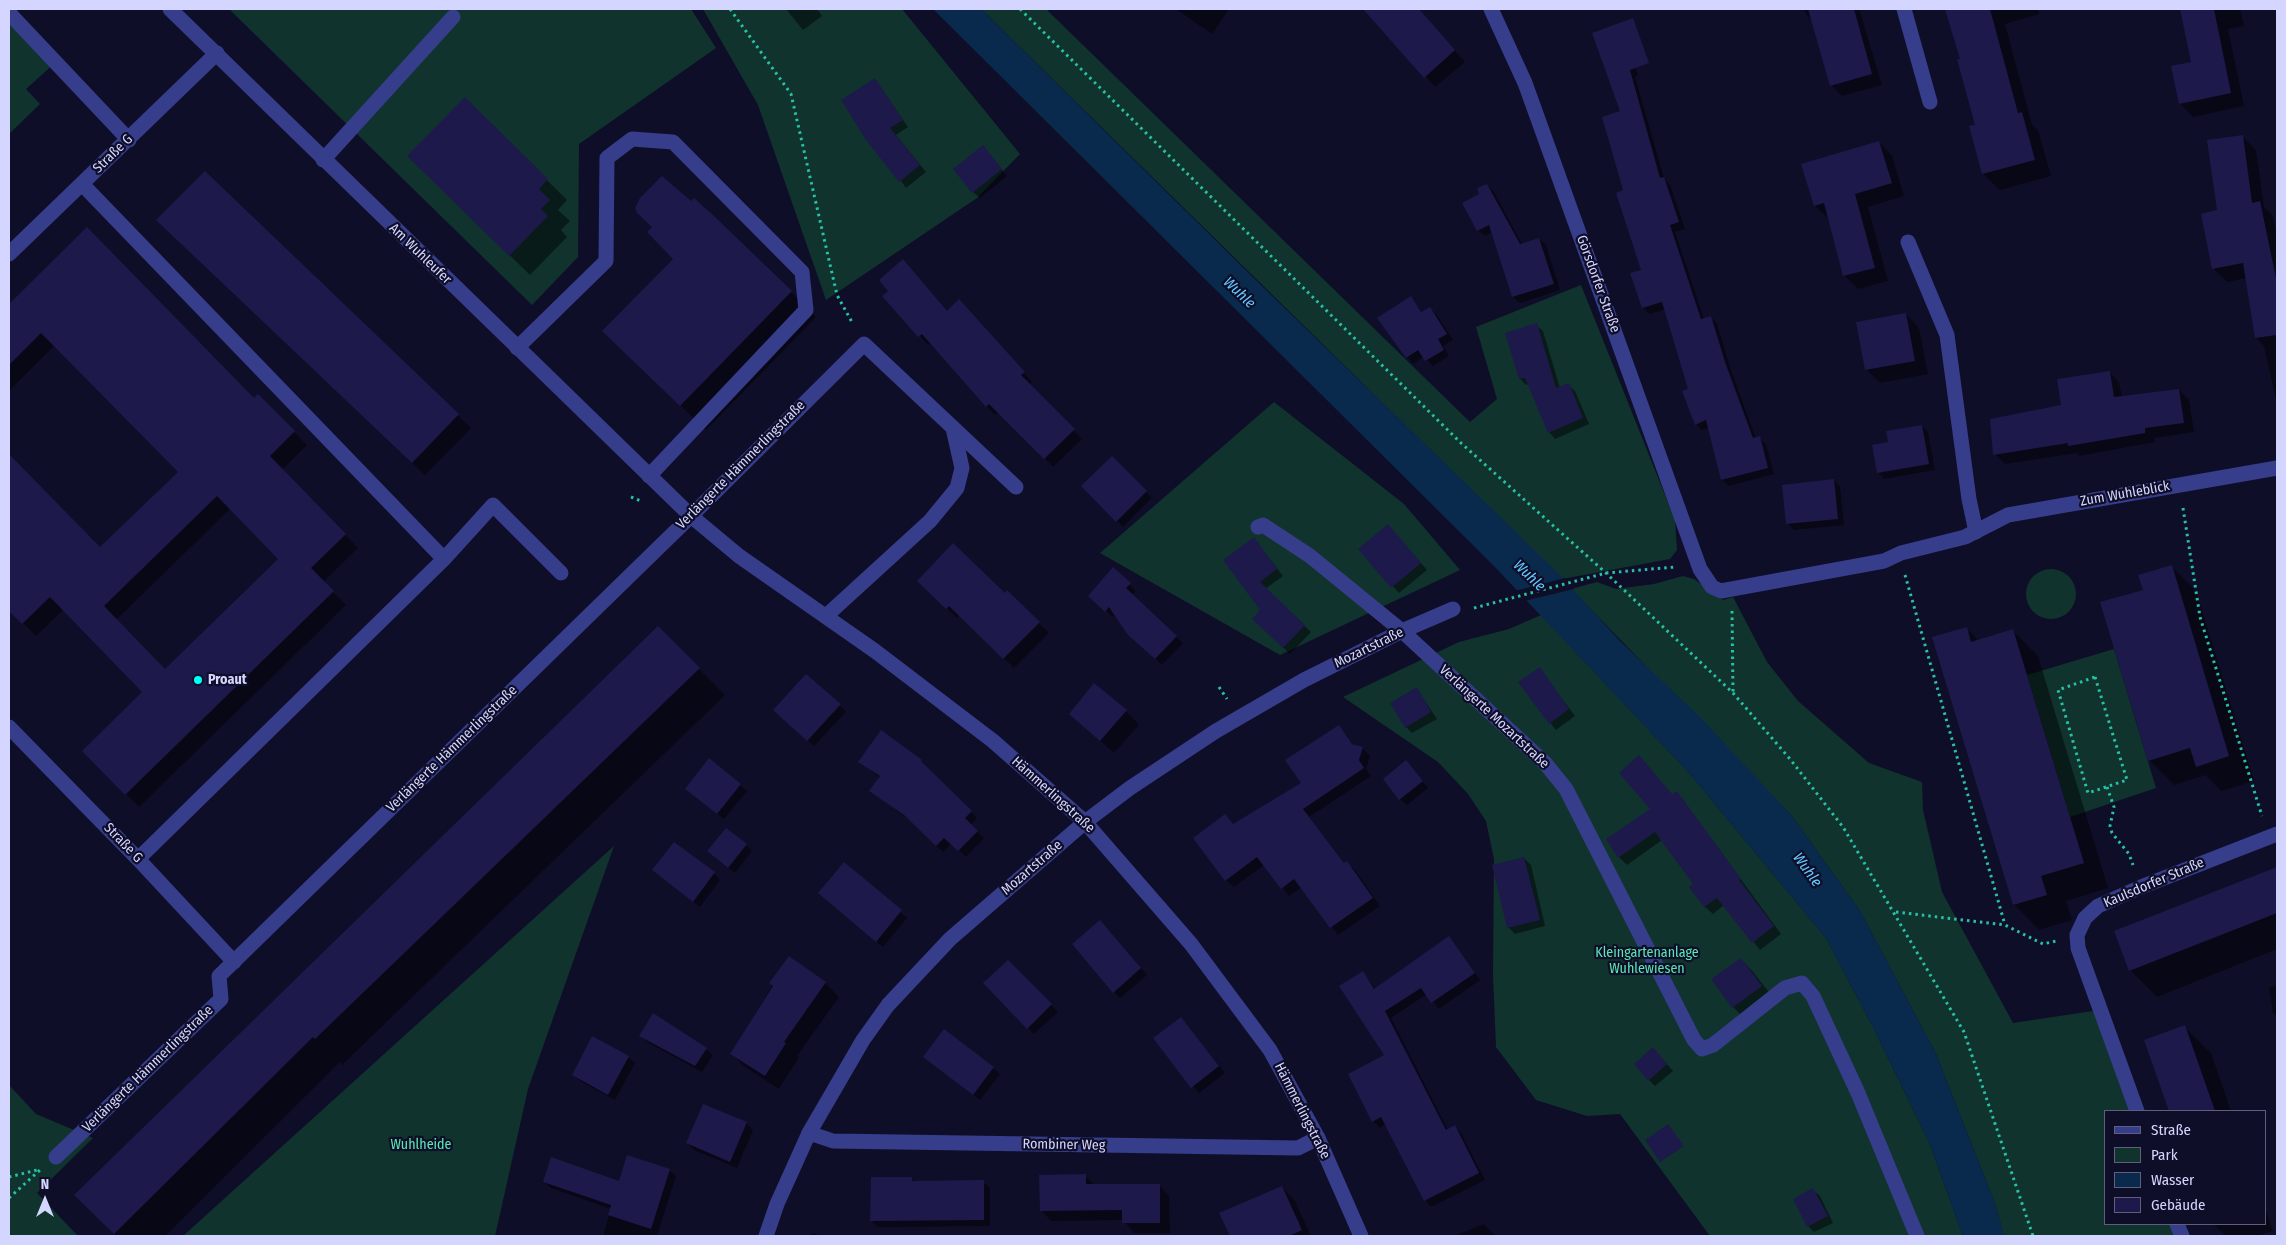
<!DOCTYPE html>
<html>
<head>
<meta charset="utf-8">
<style>
	body { margin:0 }
	#map { position:relative; width:2286px; height:1245px; overflow:hidden; background:#0f0e28; font-family:"Fira Sans Condensed",sans-serif }
	canvas { display:block }
	.frame { position:absolute; inset:0; border:10px solid #d5d6ff; pointer-events:none }
	.legend { position:absolute; left:2104px; top:1110px; width:162px; height:115px; box-sizing:border-box; background:#0f0e28; border:1px solid #5e5e7e; margin:0; padding:6px 9px; list-style:none; font-size:15px; color:#d5d6ff }
	.legend li { display:flex; align-items:center; gap:10px; height:25px }
	.legend b { width:25px; border:1px solid #5e5e7e }
	.north { position:absolute; left:20px; top:1175px; width:50px; height:50px; -webkit-text-stroke:4px #0f0e28; paint-order:stroke; rotate:0deg; font-size:14px; font-weight:700; line-height:20px; text-align:center; color:#d5d6ff }
	.north::after { content:''; display:block; margin:auto; width:18px; height:22px; background:#d5d6ff; clip-path:polygon(50% 0,100% 100%,50% 72%,0 100%) }
</style>
</head>
<body>
<div id="map">
<canvas width="2286" height="1245"></canvas>
<div class="frame"></div>
<ul class="legend">
<li><b style="height:6px;background:#363d8b"></b>Straße</li>
<li><b style="height:14px;background:#11332e"></b>Park</li>
<li><b style="height:14px;background:#092a4d"></b>Wasser</li>
<li><b style="height:14px;background:#1d194b"></b>Gebäude</li>
</ul>
<div class="north">N</div>
</div>
<script>
const ctx = document.querySelector('canvas').getContext('2d');
ctx.lineJoin = 'round';
function paint(path, color) {
  ctx.fillStyle = color;
  ctx.fill(path, 'evenodd');
}
function poly(rows) {
  const path = new Path2D();
  for (const r of rows) {
    if (r.length === 3) {
      path.moveTo(r[0] + r[2], r[1]);
      path.arc(r[0], r[1], r[2], 0, 2 * Math.PI);
      continue;
    }
    path.moveTo(r[0], r[1]);
    for (let i = 2; i < r.length; i += 2) path.lineTo(r[i], r[i + 1]);
  }
  return path;
}
function strokePath(path, color, width, dash) {
  ctx.strokeStyle = color;
  ctx.lineWidth = width;
  ctx.lineCap = dash ? 'butt' : 'round';
  ctx.setLineDash(dash || []);
  ctx.stroke(path);
}
function label(font, color, halo, rows, align = 'center') {
  ctx.font = font + ' "Fira Sans Condensed",sans-serif';
  ctx.lineWidth = 4.5;
  ctx.setLineDash([]);
  ctx.textBaseline = 'middle';
  ctx.strokeStyle = halo;
  ctx.fillStyle = color;
  for (const [text, x, y, turn = 0] of rows) {
    ctx.save();
    ctx.translate(x, y);
    ctx.rotate((+turn || 0) * Math.PI / 180);
    ctx.textAlign = isNaN(turn) ? turn : align;
    if (halo) ctx.strokeText(text, 0, 0);
    ctx.fillText(text, 0, 0);
    ctx.restore();
  }
}
paint(poly([
	[229,9,691,9,716,48,579,144,578,257,532,305],
	[703,9,902,9,1020,154,977,198,826,300,758,105],
	[981,9,1046,9,1470,422,1497,399,1476,327,1581,285,1675,520,1677,550,1670,559,1562,579],
	[9,13,55,63,26,89,40,104,9,134],
	[1274,402,1404,504,1460,570,1280,655,1100,553],
	[2051,594,25],
	[1683,576,1694,579,1723,600,1733,597,1767,662,1798,701,1869,763,1922,782,1923,810,1942,892,2013,1023,2093,1011,2132,1111,2105,1111,2105,1224,2175,1224,2180,1236,2004,1236,1994,1201,1936,1054,1860,911,1791,815,1571,589,1597,582,1616,589,1654,584],
	[1541,615,1691,775,1826,938,1874,1029,1929,1142,1963,1236,1710,1236,1620,1114,1587,1116,1536,1100,1496,1047,1493,975,1494,859,1486,821,1468,794,1438,762,1343,697,1459,642,1509,629],
	[2114,649,2156,788,2070,817,2027,675],
	[614,846,528,1089,495,1236,183,1236],
	[9,1085,36,1114,93,1138,37,1193,78,1236,9,1236]
]), '#11332e');
paint(poly([
	[933,9,981,9,1263,287,1557,572,1619,640,1700,717,1791,815,1860,911,1936,1054,1994,1201,2004,1236,1963,1236,1929,1142,1874,1029,1826,938,1691,775,1494,566]
]), '#092a4d');
paint(poly([
	[1565,578,1574,589,1524,601,1515,591]
]), '#0f0e28');
paint(poly([
	[786,9,817,9,822,16,803,30],
	[1176,9,1229,9,1212,34],
	[1366,9,1418,9,1465,62,1435,87],
	[1804,9,1859,9,1882,85,1842,96,1831,85,1813,22,1806,14],
	[1946,9,2038,9,2039,14,2005,24,2032,125,2038,130,2051,176,2000,190,1983,174,1976,126,1961,59],
	[2181,9,2240,9,2244,26,2228,29,2244,106,2193,117,2180,103,2192,63],
	[1624,31,1638,75,1635,77,1664,178,1670,185,1685,229,1675,232,1704,319,1711,317,1717,324,1731,370,1756,439,1759,438,1766,444,1774,474,1729,486,1722,480,1709,428,1702,430,1696,424,1690,390,1666,309,1650,314,1643,308,1642,271,1624,191,1622,112],
	[875,79,908,127,896,135,926,172,906,188,843,100],
	[465,99,567,200,558,210,570,221,561,230,567,237,530,275,429,176],
	[2242,136,2256,150,2264,207,2273,216,2277,236,2277,404,2264,346,2256,338,2247,278,2227,282,2214,269,2219,211],
	[1879,142,1892,156,1904,196,1868,207,1888,281,1858,289,1844,275,1829,219,1815,206,1803,165],
	[989,153,1007,176,980,198,973,192],
	[205,173,471,428,425,475,171,232],
	[1487,185,1494,192,1522,244,1539,239,1546,245,1560,290,1520,303,1513,297,1492,232,1485,236,1478,230,1480,194],
	[653,228,791,292,816,317,706,430,629,356,675,259],
	[884,296,948,312,968,309,1032,382,1029,385,1082,439,1053,467,999,412,995,415,986,406,931,343,928,345],
	[1411,298,1422,313,1430,309,1437,315,1453,340,1443,346,1449,356,1433,366,1424,356,1413,364,1407,357],
	[24,313,254,399,258,396,307,445,282,470,358,548,323,582,346,605,139,807,84,751,144,692,64,609,36,636,9,609,9,455,100,549,179,472,55,345,9,391,9,328],
	[231,508,280,559,165,671,116,620],
	[1906,314,1919,328,1928,374,1880,383,1866,369],
	[1536,325,1543,331,1560,388,1568,385,1575,391,1589,424,1555,439,1549,432,1529,384,1526,385,1520,379],
	[2109,372,2119,382,2122,397,2179,390,2189,400,2194,432,2154,438,2155,442,2079,456,2077,453,2005,464,1995,454],
	[1922,426,1928,432,1935,470,1884,479,1878,472,1890,443],
	[1112,458,1152,498,1123,527,1083,486],
	[1834,480,1840,487,1844,525,1794,530,1788,524,1784,486],
	[1388,525,1427,570,1399,593,1360,549],
	[1254,539,1283,576,1265,589,1311,632,1290,654,1254,619,1262,610],
	[2171,566,2196,591,2254,781,2221,791,2206,775,2174,785,2149,760,2144,591],
	[1113,569,1136,591,1132,595,1183,643,1162,665,1129,634,1115,614,1113,617,1096,602],
	[919,581,1005,595,1007,592,1049,633,1014,668,960,615,957,618],
	[658,628,725,695,342,1065,340,1062,165,1236,117,1236,76,1195],
	[1966,628,1979,641,2013,631,2038,656,2108,888,2066,901,2072,920,2039,930,2014,904],
	[1539,668,1575,716,1556,730,1519,683],
	[1417,689,1437,719,1412,733,1406,727],
	[840,705,846,712,814,746,781,716],
	[1126,711,1139,725,1114,753,1070,713],
	[1339,727,1354,746,1362,748,1370,756,1366,769,1371,776,1309,817,1345,864,1347,863,1355,870,1380,906,1338,935,1302,887,1289,896,1264,865,1234,887,1226,880,1234,825,1302,784],
	[881,732,921,761,977,818,970,825,984,838,966,857,952,843,943,852,912,822,871,791,880,778,860,762],
	[1406,762,1428,788,1407,805,1400,799],
	[740,785,747,791,724,819,693,795],
	[1677,792,1781,934,1760,950,1724,905,1713,914,1705,907,1690,888,1695,884,1662,840,1627,865,1619,857,1652,809],
	[746,845,752,851,735,873,715,858],
	[1524,858,1531,865,1545,926,1515,934,1508,927],
	[844,863,907,918,883,947,826,899],
	[2277,868,2277,949,2157,997,2130,970,2115,932],
	[653,870,714,873,720,880,700,907],
	[1107,928,1147,975,1120,998,1114,992],
	[1449,937,1480,980,1439,1009,1427,994,1391,1018,1448,1130,1455,1127,1461,1133,1485,1180,1431,1207,1425,1200,1386,1124,1380,1128,1373,1121,1386,1056,1362,972,1376,989],
	[789,957,825,983,839,997,797,1056,799,1057,779,1089,745,1067,732,1054],
	[1741,959,1754,973,1775,1000,1747,1021,1733,1007,1713,979],
	[1008,961,1058,1012,1034,1034,985,984],
	[2277,986,2277,1017,2273,1013,2269,987],
	[1181,1018,1225,1073,1199,1093,1155,1038],
	[2184,1027,2211,1053,2231,1111,2170,1111,2145,1040],
	[641,1035,706,1049,713,1055,702,1072,647,1042],
	[1659,1055,1673,1071,1655,1086,1649,1080],
	[628,1057,635,1063,615,1100,580,1081,573,1075],
	[931,1063,993,1068,1000,1074,980,1100],
	[704,1105,746,1123,753,1130,737,1168,694,1150,688,1143],
	[669,1170,676,1176,657,1236,603,1236,611,1209,551,1188,544,1182,620,1183],
	[1085,1176,1095,1185,1159,1185,1169,1196,1170,1233,1134,1233,1123,1220,1051,1221,1041,1210],
	[911,1179,915,1182,983,1182,990,1188,990,1226,878,1227,871,1221],
	[1282,1187,1295,1201,1311,1236,1231,1236,1221,1214],
	[1813,1190,1820,1196,1833,1223,1814,1232,1808,1226],
	[2265,1208,2273,1231,2257,1236,2226,1236,2213,1224,2265,1224],
	[1484,1224,1495,1236,1454,1236],
	[812,1233,823,1236,811,1236]
]), '#0007');
paint(poly([
	[1363,9,1419,9,1455,50,1424,78],
	[1808,9,1854,9,1872,74,1830,86],
	[1945,9,1990,9,2018,113,2022,112,2035,160,1982,174,1969,126,1975,125,1957,59,1960,59],
	[2180,9,2214,9,2231,93,2179,104,2171,66,2191,62],
	[1633,18,1649,63,1630,70,1660,178,1664,177,1679,222,1670,225,1701,319,1711,316,1725,362,1753,438,1760,436,1768,468,1721,480,1706,420,1695,425,1682,391,1688,389,1662,302,1642,308,1630,273,1641,270,1616,193,1623,190,1602,117,1620,111,1592,33],
	[875,78,903,120,890,128,920,165,899,182,866,140,841,100],
	[465,97,548,179,539,189,550,200,541,209,548,216,509,256,407,156],
	[2243,135,2252,203,2260,201,2277,283,2277,335,2255,338,2243,263,2212,269,2201,214,2217,210,2207,140],
	[1879,141,1892,183,1855,194,1875,268,1843,276,1824,203,1814,206,1801,164],
	[983,145,1002,169,972,193,953,169],
	[205,171,459,414,412,463,156,220],
	[662,176,691,201,694,198,714,216,792,291,680,406,602,331,673,259,647,232,652,227,637,213,635,208,640,198],
	[1487,184,1520,244,1539,238,1554,284,1512,297,1489,225,1477,231,1462,203,1479,194,1477,188],
	[87,227,254,398,258,394,295,431,270,456,346,534,311,568,334,591,125,795,82,751,142,692,50,597,22,624,9,611,9,454,100,547,178,472,41,333,9,365,9,304],
	[217,496,278,559,165,669,104,606],
	[903,259,947,311,959,299,1025,372,1021,375,1075,429,1044,459,989,404,986,407,922,334,918,337,882,296,888,291,879,280],
	[1411,296,1421,312,1430,307,1447,334,1438,339,1444,350,1425,361,1418,350,1406,358,1377,318],
	[1906,313,1915,361,1865,370,1856,322],
	[1537,323,1556,388,1569,383,1583,418,1548,433,1525,378,1519,379,1505,333],
	[2110,371,2114,397,2179,389,2184,423,2145,428,2145,433,2068,446,2068,443,1993,455,1990,419,2061,405,2057,379],
	[1922,425,1929,464,1877,473,1872,445,1888,442,1886,431],
	[1112,456,1147,491,1116,522,1081,486],
	[1834,479,1838,519,1786,524,1782,485],
	[1388,524,1421,563,1391,588,1358,549],
	[1254,537,1277,569,1260,582,1305,625,1283,648,1252,619,1260,610,1223,560],
	[953,543,1005,593,1007,590,1040,622,1003,659,949,606,946,609,917,581],
	[2172,565,2229,756,2196,767,2190,748,2148,761,2100,602,2143,590,2138,575],
	[1113,567,1131,583,1126,588,1177,636,1155,659,1128,635,1109,607,1105,612,1088,596],
	[658,626,700,668,315,1039,313,1037,114,1234,74,1195],
	[1967,627,1971,642,2013,629,2084,863,2041,876,2047,895,2013,905,1932,637],
	[1540,667,1569,709,1549,724,1518,682],
	[806,674,841,704,807,741,773,710],
	[1094,683,1127,710,1100,741,1069,714],
	[1417,687,1431,712,1405,728,1390,703],
	[1339,725,1352,744,1363,747,1359,760,1364,768,1303,809,1344,863,1347,861,1373,898,1330,928,1294,879,1281,889,1257,857,1225,881,1193,838,1225,814,1233,824,1301,783,1285,760],
	[881,730,922,760,921,761,972,811,965,818,978,831,958,851,944,838,936,846,904,815,869,791,880,776,858,762],
	[1639,755,1672,794,1677,791,1741,879,1739,880,1774,926,1752,943,1717,898,1704,907,1689,887,1693,884,1655,832,1618,858,1606,839,1650,809,1619,773],
	[709,758,741,784,717,814,685,789],
	[1406,760,1423,781,1399,800,1383,779],
	[726,828,747,844,728,868,707,851],
	[674,842,715,872,693,902,652,870],
	[1524,857,1540,920,1507,928,1492,865],
	[844,862,902,910,876,942,818,893],
	[2277,867,2277,913,2129,971,2114,931],
	[1100,920,1141,968,1113,993,1072,944],
	[1449,936,1475,973,1431,1003,1421,988,1385,1011,1446,1130,1455,1125,1479,1173,1424,1201,1381,1117,1372,1122,1348,1074,1384,1055,1339,986,1363,971,1374,989],
	[789,956,826,982,784,1042,786,1043,765,1076,730,1054,773,986,769,983],
	[1741,958,1762,986,1732,1008,1711,979],
	[1008,960,1052,1004,1027,1029,983,983],
	[653,1013,707,1048,695,1066,639,1036],
	[1181,1017,1219,1066,1191,1088,1153,1038],
	[2185,1025,2215,1111,2169,1111,2144,1040],
	[944,1029,994,1067,973,1095,923,1057],
	[592,1036,629,1056,608,1095,572,1075],
	[1653,1047,1667,1064,1648,1081,1634,1064],
	[703,1104,747,1122,730,1162,686,1143],
	[1668,1124,1684,1146,1660,1162,1645,1140],
	[627,1155,670,1169,651,1229,608,1215,611,1205,543,1182,551,1157,619,1181],
	[1086,1174,1086,1184,1160,1184,1160,1223,1122,1223,1122,1210,1040,1211,1039,1175],
	[871,1177,912,1177,912,1181,984,1180,984,1220,870,1221],
	[1282,1186,1302,1230,1289,1236,1230,1236,1219,1213],
	[1813,1188,1828,1216,1807,1227,1793,1199]
]), '#1d194b');
strokePath(poly([
	[730,9,791,94,837,295,853,324],
	[1020,9,1461,443,1606,573,1733,693,1790,759,1843,827,1964,1032,2033,1236],
	[631,497,641,501],
	[2183,508,2200,617,2262,816],
	[1905,575,2005,925],
	[1474,608,1606,573,1675,567],
	[1732,611,1733,692],
	[2095,677,2127,780,2088,793,2058,690,2095,677],
	[1219,687,1227,699],
	[2107,787,2114,807,2110,826,2112,833,2129,854,2133,865],
	[1896,912,2005,925,2043,944,2056,941],
	[9,1177,37,1170],
	[9,1198,40,1170]
]), '#27c1a6', 3, [2.5, 4]);
strokePath(poly([
	[1904,9,1930,102],
	[9,13,129,140],
	[323,160,453,17],
	[82,184,444,559,138,859],
	[1908,242,1947,335,1969,499,1976,532],
	[9,254,217,53],
	[517,348,606,261,607,158,632,139,673,142,802,272,806,310,649,476],
	[691,516,864,344,1016,487],
	[1258,527,1263,525,1310,556,1402,631,1545,763,1566,789,1694,1040,1702,1049,1713,1045,1785,988,1802,983,1813,996,1858,1093,1917,1236],
	[444,559,493,505,561,573],
	[826,616,930,521,957,488,962,468,953,428],
	[9,727,138,859,234,962],
	[2137,1111,2078,948,2077,935,2085,918,2098,906,2141,887,2277,834],
	[809,1133,833,1141,1298,1148,1318,1138],
	[2177,1224,2182,1236]
]), '#363d8b', 15);
strokePath(poly([
	[170,9,691,516,739,556,875,651,993,741,1085,822,1191,944,1270,1050,1318,1138,1361,1236],
	[1491,9,1525,83,1700,569,1712,587,1721,591,1884,561,1901,553,1965,537,2008,515,2277,468],
	[56,1157,221,999,219,976,691,516],
	[766,1236,777,1204,809,1133,863,1040,888,1005,950,939,1085,822,1130,788,1216,731,1304,680,1402,631,1453,609]
]), '#363d8b', 15);
for (const [x, y, r, color] of [
	[198,680,5,"#01fffa"]
]) {
  const dot = new Path2D();
  dot.arc(x, y, r, 0, 2 * Math.PI);
  ctx.fillStyle = color;
  ctx.fill(dot);
  strokePath(dot, '#0f0e28', 2);
}
label('14px', '#d5d6ff', '#0f0e28', [
	["Straße G",113,154,-44],
	["Am Wuhleufer",420,254,44],
	["Görsdorfer Straße",1598,284,70],
	["Verlängerte Hämmerlingstraße",741,465,-45],
	["Zum Wuhleblick",2125,494,-10],
	["Mozartstraße",1369,648,-26],
	["Verlängerte Mozartstraße",1494,717,43],
	["Verlängerte Hämmerlingstraße",452,749,-44],
	["Hämmerlingstraße",1053,795,42],
	["Straße G",123,843,46],
	["Mozartstraße",1032,868,-41],
	["Kaulsdorfer Straße",2154,883,-23],
	["Verlängerte Hämmerlingstraße",148,1069,-44],
	["Hämmerlingstraße",1302,1111,63],
	["Rombiner Weg",1064,1145,1]
]);
label('bold 14px', '#d5d6ff', '#0f0e28', [
	["Proaut",208,680]
], 'left');
label('14px', '#59e8b3', '#0f0e28', [
	["Kleingartenanlage",1647,953],
	["Wuhlewiesen",1647,969],
	["Wuhlheide",421,1145]
]);
label('italic 15px', '#63caff', '#0f0e28', [
	["Wuhle",1239,293,44],
	["Wuhle",1529,576,44],
	["Wuhle",1807,870,54]
]);
</script>
</body>
</html>
